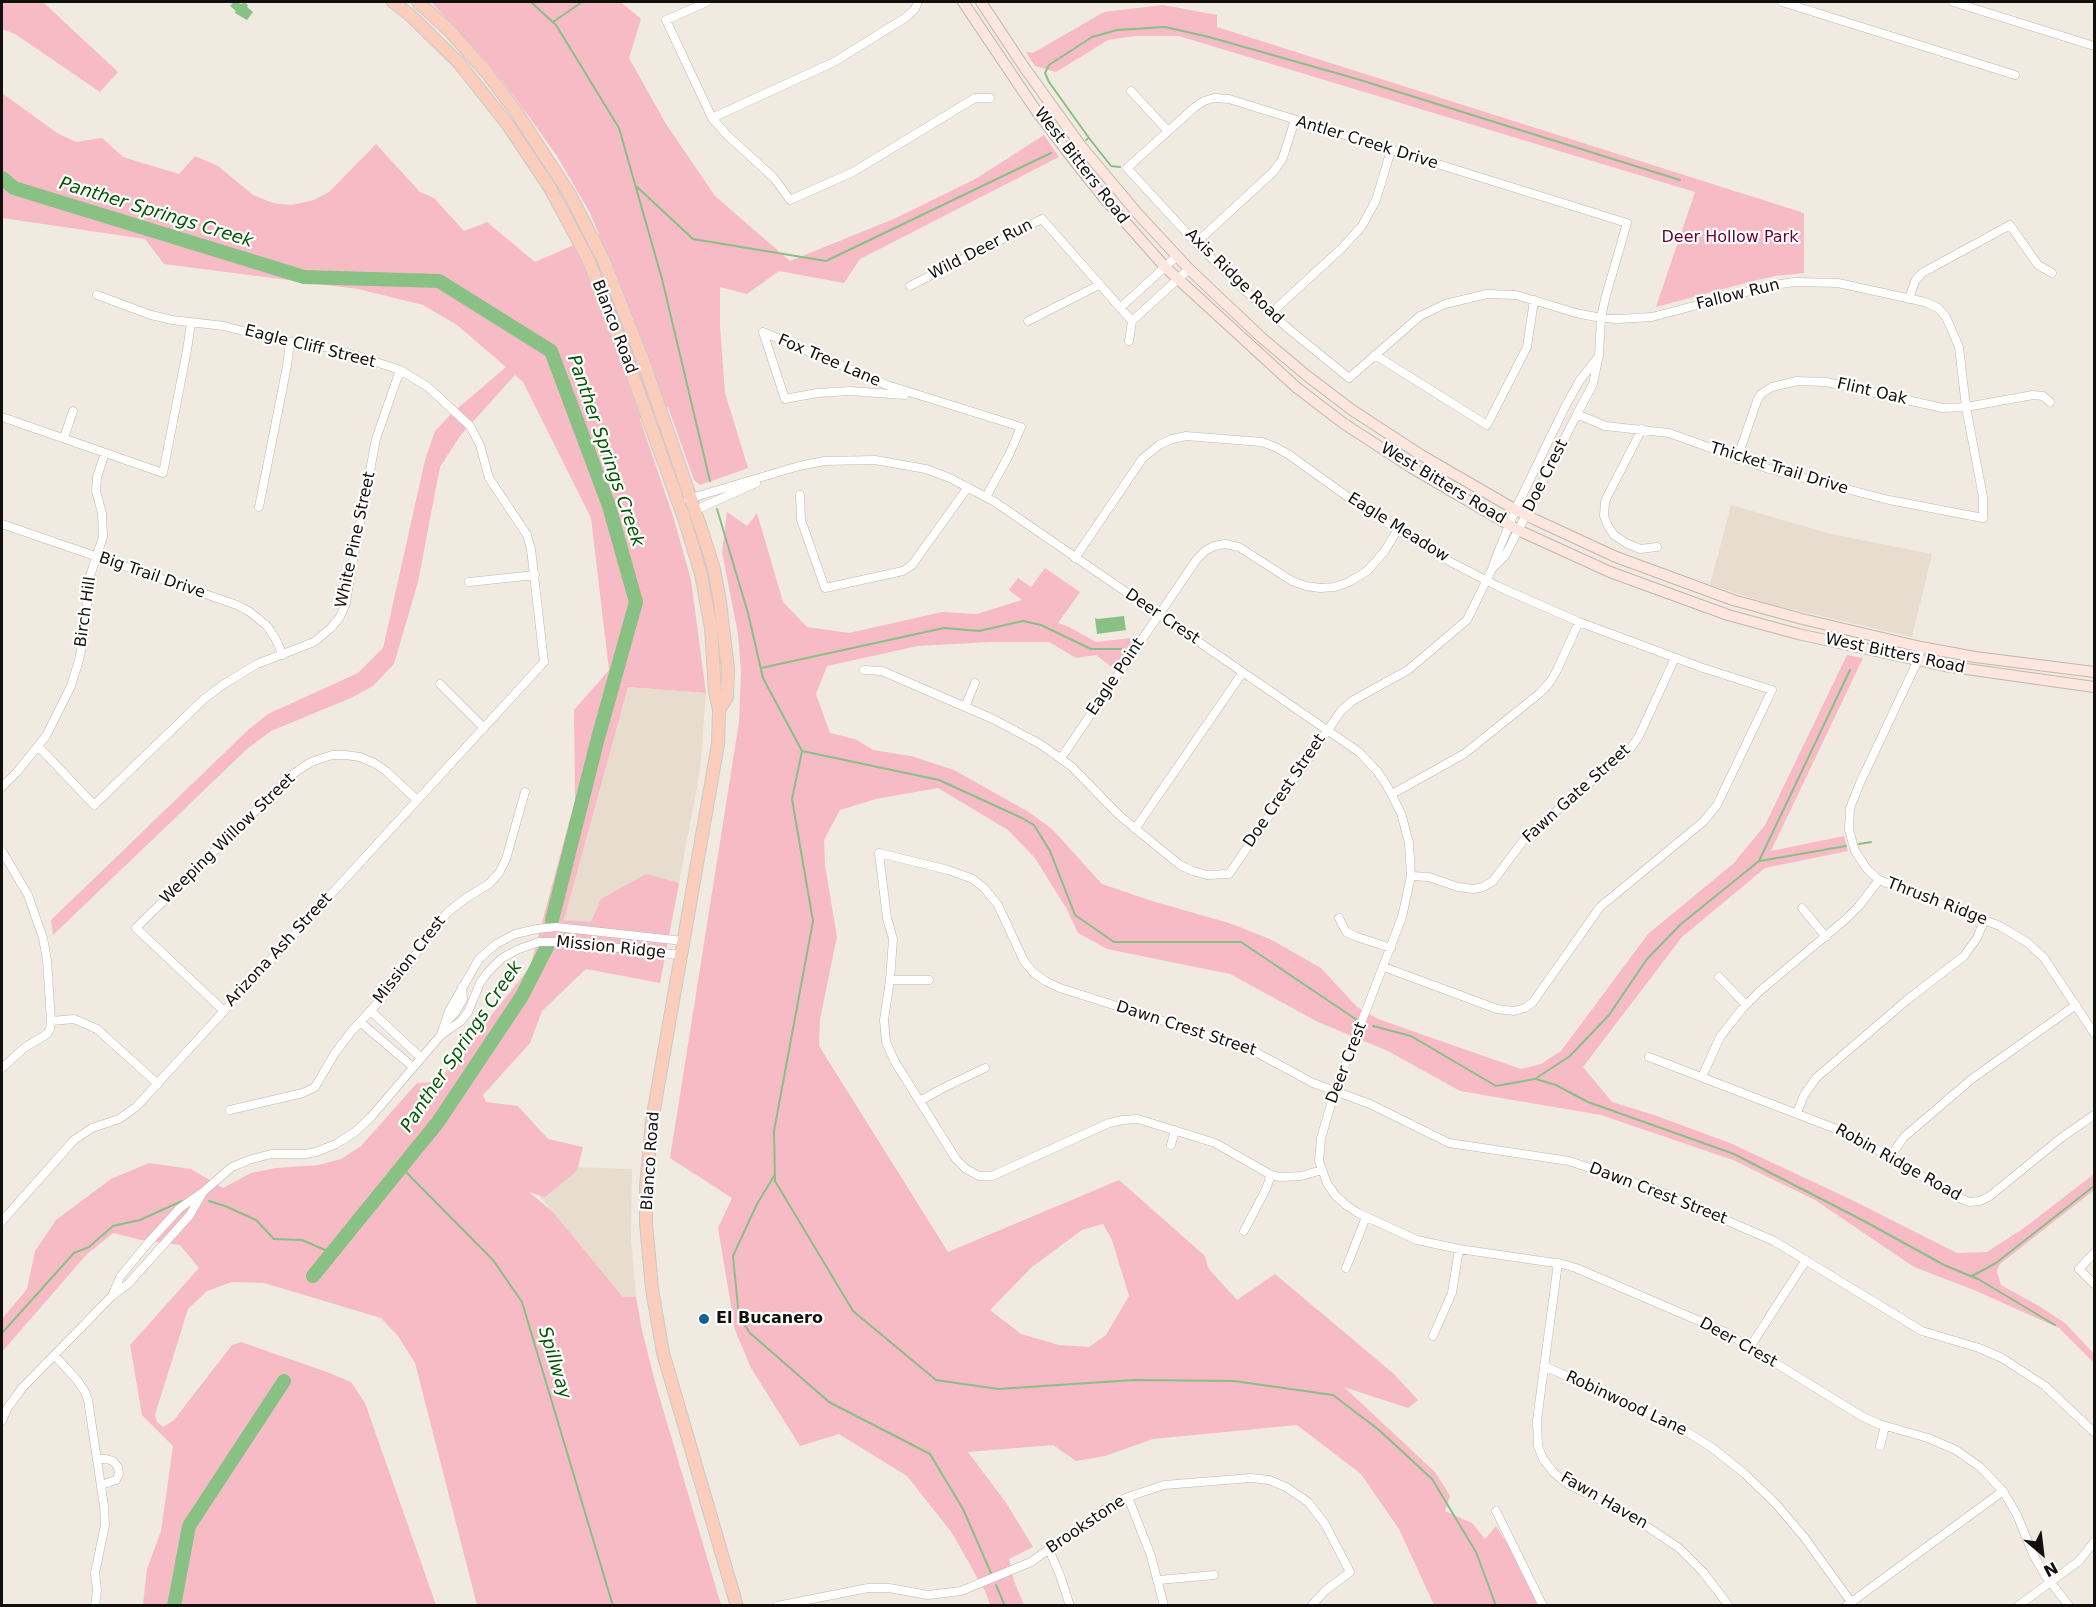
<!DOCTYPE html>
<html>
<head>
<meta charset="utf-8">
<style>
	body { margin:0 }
	#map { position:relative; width:2096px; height:1607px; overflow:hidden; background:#f1eae1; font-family:"DejaVu Sans",sans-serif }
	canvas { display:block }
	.frame { position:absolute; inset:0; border:3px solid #12100d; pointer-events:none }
	.north { position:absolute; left:2012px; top:1523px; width:60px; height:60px; -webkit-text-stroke:4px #fff; paint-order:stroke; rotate:152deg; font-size:16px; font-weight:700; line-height:24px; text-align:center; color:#12100d }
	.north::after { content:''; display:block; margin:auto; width:21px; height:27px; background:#12100d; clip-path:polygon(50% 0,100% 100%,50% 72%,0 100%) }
</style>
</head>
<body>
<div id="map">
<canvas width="2096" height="1607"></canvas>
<div class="frame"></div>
<div class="north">N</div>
</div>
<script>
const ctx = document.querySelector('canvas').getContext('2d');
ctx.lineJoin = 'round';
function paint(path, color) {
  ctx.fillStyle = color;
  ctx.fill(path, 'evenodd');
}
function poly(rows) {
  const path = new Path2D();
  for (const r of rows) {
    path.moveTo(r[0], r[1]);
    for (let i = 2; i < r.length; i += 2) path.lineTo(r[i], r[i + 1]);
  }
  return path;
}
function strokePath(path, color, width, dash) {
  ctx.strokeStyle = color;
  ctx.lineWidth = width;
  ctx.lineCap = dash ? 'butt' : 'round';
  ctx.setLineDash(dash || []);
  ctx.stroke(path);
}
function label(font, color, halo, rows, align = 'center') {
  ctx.font = font + ' "DejaVu Sans",sans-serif';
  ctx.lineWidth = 4.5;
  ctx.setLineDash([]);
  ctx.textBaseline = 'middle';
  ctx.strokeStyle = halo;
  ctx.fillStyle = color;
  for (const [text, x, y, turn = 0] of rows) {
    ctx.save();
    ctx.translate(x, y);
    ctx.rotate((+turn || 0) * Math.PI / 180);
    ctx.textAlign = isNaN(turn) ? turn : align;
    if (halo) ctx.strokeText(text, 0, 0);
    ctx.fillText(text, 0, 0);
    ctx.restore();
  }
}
paint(poly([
	[1731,505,1831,534,1932,554,1912,637,1774,605,1710,585],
	[628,687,706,693,700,771,670,930,564,920],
	[514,1165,632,1169,631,1238,636,1297,623,1297]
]), '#e7dccd');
paint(poly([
	[2,2,43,2,118,72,100,92,15,34,2,29],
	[431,2,623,2,622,3,641,19,629,58,666,124,715,196,790,261,896,218,977,178,1044,135,1059,157,860,259,844,283,779,271,747,294,720,287,720,326,725,393,748,468,700,485,694,480,668,407,640,419,673,516,691,580,706,693,628,687,564,920,591,922,601,899,646,874,679,883,660,983,586,969,542,1011,530,1043,483,1095,486,1102,518,1106,548,1139,583,1147,577,1171,545,1197,529,1192,553,1212,623,1297,636,1297,642,1330,655,1382,721,1605,477,1605,415,1363,398,1336,381,1318,264,1283,232,1282,207,1291,188,1309,155,1415,157,1422,163,1427,174,1420,232,1345,241,1342,327,1372,351,1382,365,1403,436,1605,143,1605,147,1569,161,1531,173,1446,142,1415,130,1345,199,1268,180,1245,141,1240,113,1233,86,1255,2,1352,2,1319,27,1289,35,1251,56,1220,111,1179,149,1163,191,1169,223,1188,251,1173,276,1168,319,1165,341,1159,361,1146,417,1083,438,1082,530,967,575,800,574,710,609,670,591,518,523,382,515,375,460,436,440,467,418,582,394,664,373,686,351,698,271,731,247,749,53,935,51,920,248,730,268,714,358,673,383,648,425,460,435,431,450,415,506,367,457,325,423,305,358,289,164,264,145,239,2,218,2,93,57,133,76,142,102,138,123,157,179,174,195,156,218,166,253,195,273,203,292,205,314,200,329,192,376,144,420,192,434,198,464,231,487,222,535,262,599,234,589,211,557,156,522,107,488,63],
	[1163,5,1217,15,1217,27,1804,213,1804,273,1776,276,1753,281,1656,307,1695,192,1179,36,1135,36,1108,40,1056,72,1035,66,1026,52,1033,53,1104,12],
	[727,512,747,526,757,513,783,602,807,627,849,633,942,612,977,614,1022,600,1009,590,1018,578,1031,587,1045,568,1080,592,1058,623,1069,627,1096,642,1139,637,1114,669,1096,655,1076,658,1049,642,990,642,918,646,827,666,816,694,830,733,855,739,873,750,911,756,954,770,1027,811,1052,829,1102,884,1152,901,1229,923,1270,939,1321,968,1357,1007,1378,1019,1521,1069,1541,1064,1561,1051,1648,934,1734,863,1765,825,1847,655,1863,658,1771,851,1844,836,1848,851,1765,868,1682,937,1583,1067,1612,1102,1654,1115,1730,1143,1852,1200,1957,1253,1987,1252,2024,1228,2094,1174,2094,1190,2000,1264,1997,1271,2001,1285,2039,1306,2065,1323,2094,1354,2094,1363,2059,1328,1974,1290,1914,1267,1815,1200,1733,1160,1601,1115,1460,1091,1388,1051,1318,1022,1230,974,1107,949,1078,933,1066,908,1035,858,1008,830,938,788,876,799,840,810,824,840,825,865,837,937,820,1019,819,1046,948,1252,1119,1180,1205,1256,1208,1268,1237,1300,1275,1274,1394,1374,1418,1400,1408,1408,1344,1387,1435,1472,1450,1496,1445,1511,1472,1523,1485,1539,1496,1526,1509,1546,1538,1605,1434,1605,1399,1529,1361,1474,1297,1425,1153,1439,1105,1456,1076,1461,1053,1445,968,1452,1007,1504,1033,1547,1009,1559,1014,1581,1024,1605,990,1605,986,1593,952,1533,907,1476,839,1434,800,1446,751,1368,735,1330,718,1228,732,1198,670,1158,739,722,741,672,738,634,722,552],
	[1103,1224,1112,1240,1129,1296,1106,1335,1089,1347,1059,1345,1021,1334,990,1310,1032,1267,1082,1230]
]), '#f7bbc6');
paint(poly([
	[234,2,242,4,244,2,248,5,247,7,253,12,247,20,235,13,236,11,230,6],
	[1124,616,1126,630,1097,634,1095,618,1098,619]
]), '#88c183');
strokePath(poly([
	[531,2,556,25,619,128,662,279,710,481],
	[553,22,582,2],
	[1089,138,1111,166,1120,167],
	[1086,140,1089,138,1049,82,1045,73,1049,65,1092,37,1117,30,1165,27,1209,37,1357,79,1680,180],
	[636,186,693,239,826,261,1051,153],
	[717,509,748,613,763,678,802,751,792,799,813,921,774,1131,775,1181,853,1311,936,1380,998,1389,1134,1380,1234,1381,1333,1395,1379,1430,1432,1479,1476,1552,1496,1606],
	[761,668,944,628,979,631,1023,621,1041,625,1091,649,1121,649],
	[802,751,939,780,1022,818,1034,825,1050,851,1075,915,1114,942,1241,942,1357,1020],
	[1859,844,1871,842],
	[1760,861,1846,846],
	[1373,1026,1411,1036,1496,1086,1535,1079,1570,1056,1609,1015,1647,959,1681,924,1759,861,1850,670],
	[1536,1079,1556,1085,1588,1102,1734,1154,1864,1221,1944,1265,1978,1279,2055,1325],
	[401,1167,493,1260,522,1302,613,1606],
	[774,1176,757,1204,733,1256,739,1317,750,1333,829,1402,930,1454,963,1509,991,1573],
	[209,1201,225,1206,256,1220,274,1239,302,1240,332,1253],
	[1972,1276,1996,1263,2094,1186],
	[2,1333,74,1253,89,1247,113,1226,140,1220,182,1201],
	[996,1585,1005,1606]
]), '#88c183', 2);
strokePath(poly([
	[2,178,14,188,304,277,439,281,551,351,609,506,636,602,598,738,552,920],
	[313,1276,438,1122,522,996,547,947],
	[174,1606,189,1526,284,1381]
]), '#88c183', 14);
const minor = poly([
	[707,2,666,20,712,118,727,135,774,178,790,200,853,172,975,98,990,98],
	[1782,2,2015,75],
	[1953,2,2094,46],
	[1131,91,1168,131],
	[712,118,834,62,905,18,915,9,918,2],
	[1196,243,1273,172,1282,160,1295,120],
	[910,286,1042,219,1132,321,1129,341],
	[1909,299,1915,281,1922,273,2010,225,2038,265,2052,273],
	[1120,308,1177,256],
	[1271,313,1342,248,1362,226,1376,200,1391,150],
	[1028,321,1099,285],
	[1132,321,1189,269],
	[763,332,887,385,1021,427,1009,455,986,497],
	[763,332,785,399,817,393,850,391,905,395],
	[1375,355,1487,425,1527,347,1534,300],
	[2,417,163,473,187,350,191,323],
	[1642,429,1608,495,1605,502,1604,516,1608,526,1614,535,1626,543,1640,549,1657,547],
	[64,438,73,411],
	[1737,459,1757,401,1761,394,1772,387,1797,381,1826,382,1943,408,1966,407,2033,395,2043,396,2050,402],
	[800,495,801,520,825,588,903,571,912,565,968,487],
	[688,499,799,466,824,461,875,460,926,469,950,478,995,502,1359,752,1377,771,1386,784,1401,813,1409,843,1411,876,1402,917,1335,1091,1321,1138,1319,1161,1327,1183,1335,1195,1346,1205,1358,1213,1417,1240,1459,1249,1562,1264,1576,1268,1725,1332,1863,1417,1879,1424,1928,1438,1956,1450,1980,1467,2003,1491,2017,1515,2033,1554,2045,1575,2069,1606],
	[259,507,287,366,290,342],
	[693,511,756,483],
	[2,524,237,605,250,612,267,626,275,638,283,655],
	[1075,558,1142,459,1159,445,1172,439,1186,436,1262,442,1275,447,1288,454,1366,510,1443,558,1497,586,1579,622,1703,668,1772,690,1717,805,1703,822,1600,907,1533,1002,1525,1008,1514,1011,1497,1009,1384,967],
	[1492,569,1505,556,1526,515,1577,414,1593,384,1599,355,1601,318,1605,299,1627,223,1229,99,1214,98,1204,101,1195,107,1127,168,1196,243,1241,287,1290,330,1349,378,1420,316,1445,304,1487,294,1516,295,1576,313,1601,318,1618,319,1652,317,1773,285,1795,282,1838,283,1925,302,1938,308,1946,317,1959,347,1966,407,1983,497,1983,518,1889,500,1769,469,1669,433,1605,426,1577,414],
	[469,582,535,575],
	[1921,647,1918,660,1860,783,1850,808,1849,830,1855,851,1867,869,1879,880,2000,926,2028,943,2044,958,2094,1033],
	[864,670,882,671,993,719,1040,744,1071,766,1120,816,1180,865,1193,871,1207,875,1229,874,1341,711,1352,701,1408,670,1467,620,1492,569,1498,552,1518,504,1565,407,1580,380,1599,356],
	[440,684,484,728],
	[965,707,975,683],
	[38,746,94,805,204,699,224,684,257,664,314,642,331,628,340,617,346,603,351,571,376,439,400,370],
	[1061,758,1197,559,1205,551,1214,546,1225,544,1239,547,1292,581,1306,586,1320,588,1335,587,1349,582,1367,571,1384,552,1398,529],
	[2,787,17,772,46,736,71,686,79,660,85,632,89,579,103,537,102,513,96,491,97,477,105,453],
	[1392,794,1464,754,1540,693,1550,682,1557,670,1579,622],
	[1135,829,1243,672],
	[2,851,28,895,43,938,47,960,51,1021,50,1029,47,1034,24,1048,2,1068],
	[1411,876,1429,877,1458,887,1473,889,1483,887,1493,881,1526,837,1631,748,1639,736,1675,658],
	[1802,908,1826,937],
	[1339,918,1346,932,1357,937,1391,948],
	[1719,977,1746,1005],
	[890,980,929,980],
	[223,1010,136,928,293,774,311,762,332,755,346,755,360,757,374,763,386,771,417,800],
	[371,1011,421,1058],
	[51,1021,74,1019,97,1029,158,1084],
	[360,1022,413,1067],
	[446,1022,455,1013,463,999,462,987],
	[441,1035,449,1011,479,959,496,944,515,934,537,929,556,927,683,941],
	[1649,1057,1857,1137,1952,1195,1969,1202,1980,1201,1990,1196,2061,1138,2094,1115],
	[1702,1077,1720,1037,1742,1009,1761,990,1846,919,1859,906,1879,880],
	[920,1101,941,1089,985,1068],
	[230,1110,303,1093,315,1087,335,1053,351,1032,393,986,434,928,448,912,466,898,489,884,499,873,506,859,525,792],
	[1797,1113,1804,1095,1816,1078,1907,1000,1964,956,1977,938,1984,921],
	[1171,1145,1175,1130],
	[1890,1157,1904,1137,1973,1078,2076,1005],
	[1322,1170,1301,1176,1280,1177,1271,1175,1215,1143,1138,1119,1123,1120,1109,1123,992,1176,979,1176,966,1169,956,1159,895,1062,886,1042,884,1020,890,980,893,939,887,918,879,853,948,870,973,879,984,888,998,905,1024,961,1033,972,1045,981,1060,988,1248,1048,1313,1083,1370,1104,1449,1143,1569,1161,1656,1190,1774,1241,1922,1331,1979,1348,2002,1358,2045,1386,2094,1432],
	[2,1221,74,1140,92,1128,119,1119,136,1107,544,662,531,549,527,535,489,478,480,445,470,426,428,387,400,370,358,356,313,344,281,341,224,326,172,320,151,315,97,295],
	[1244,1231,1266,1189,1271,1175],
	[2094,1253,2079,1269,2094,1284],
	[1558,1263,1537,1420,1538,1446,1543,1459,1554,1473,1569,1485,1625,1512,1679,1548,1703,1572,1729,1606],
	[1346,1268,1366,1217],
	[112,1296,120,1277,148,1243,180,1208,203,1192,232,1167,249,1160,271,1154,305,1154,316,1152,336,1144,355,1132,371,1117,441,1035,461,1021,468,1012,480,983,487,973,502,958,519,949,539,942,566,942,680,955],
	[1433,1336,1452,1293,1459,1249],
	[1750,1347,1806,1260],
	[55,1356,77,1380,85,1392,88,1400,104,1506,105,1525,95,1573,97,1590,95,1606],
	[1544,1366,1674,1424,1711,1447,1745,1474,1776,1504,1804,1537,1851,1602],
	[2,1421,8,1407,23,1387,112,1296,128,1284,190,1215,202,1194],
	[1880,1446,1885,1426],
	[97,1459,106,1459,113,1461,118,1467,119,1474,116,1480,101,1485],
	[1128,1497,1151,1556,1164,1606],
	[1496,1511,1543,1606],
	[1049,1550,1060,1575,1070,1606],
	[1159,1580,1214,1575],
	[777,1606,868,1588,889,1588,928,1595,961,1591,1031,1562,1109,1506,1128,1497,1164,1485,1251,1478,1269,1480,1286,1487,1308,1502,1325,1524,1350,1572,1326,1590,1311,1606],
	[1846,1606,2003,1491],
	[2018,1606,2079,1561,2094,1542]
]);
const secondary = poly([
	[963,2,1035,109,1076,163,1104,198,1165,267,1296,387,1343,423,1412,468,1518,530,1610,572,1728,615,1798,634,1945,666,2094,687],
	[981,2,1024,67,1081,146,1138,214,1189,269,1262,338,1306,375,1352,410,1421,455,1516,510,1536,520,1616,557,1733,600,1802,619,1921,647,1975,657,2094,672]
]);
const primary = poly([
	[393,2,410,15,459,63,508,125,550,188,589,261,627,360,683,515,701,574,711,628,715,692,719,710,718,744,652,1121,646,1187,646,1223,652,1289,663,1353,737,1606],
	[418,2,450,31,487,73,517,113,569,193,604,261,644,363,702,531,714,569,720,602,728,669,727,697,719,710]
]);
strokePath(minor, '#beb7af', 9);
strokePath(secondary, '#beb7af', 12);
strokePath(primary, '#cbcaca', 14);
strokePath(minor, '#fff', 8);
strokePath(secondary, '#fce6de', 10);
strokePath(primary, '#facdbd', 12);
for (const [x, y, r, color] of [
	[704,1319,6,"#146194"]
]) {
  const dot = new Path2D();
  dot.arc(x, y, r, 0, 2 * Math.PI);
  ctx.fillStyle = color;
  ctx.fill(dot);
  strokePath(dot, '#fff', 2);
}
label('16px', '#12100d', '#fff', [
	["Antler Creek Drive",1367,143,17],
	["West Bitters Road",1081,166,52],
	["Wild Deer Run",981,250,-27],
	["Axis Ridge Road",1234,277,44],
	["Fallow Run",1738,295,-14],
	["Blanco Road",614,327,69],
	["Eagle Cliff Street",310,347,14],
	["Fox Tree Lane",829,361,23],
	["Flint Oak",1872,392,13],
	["Thicket Trail Drive",1779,469,17],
	["Doe Crest",1546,476,-63],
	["West Bitters Road",1443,484,31],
	["Eagle Meadow",1398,528,32],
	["White Pine Street",356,540,-78],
	["Big Trail Drive",152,576,19],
	["Birch Hill",86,612,-82],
	["Deer Crest",1162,617,34],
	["West Bitters Road",1895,654,12],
	["Eagle Point",1116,677,-56],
	["Doe Crest Street",1285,791,-56],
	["Fawn Gate Street",1577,794,-42],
	["Weeping Willow Street",228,839,-44],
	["Thrush Ridge",1937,902,21],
	["Mission Ridge",611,948,6],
	["Arizona Ash Street",279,950,-47],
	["Mission Crest",410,960,-52],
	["Dawn Crest Street",1186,1029,18],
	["Deer Crest",1347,1063,-69],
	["Blanco Road",651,1161,-86],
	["Robin Ridge Road",1898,1163,29],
	["Dawn Crest Street",1658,1194,21],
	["Deer Crest",1738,1343,29],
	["Robinwood Lane",1626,1404,25],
	["Fawn Haven",1604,1501,30],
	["Brookstone",1086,1525,-34]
]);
label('16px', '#6a002b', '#fff', [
	["Deer Hollow Park",1730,238]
]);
label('bold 16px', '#12100d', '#fff', [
	["El Bucanero",716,1319]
], 'left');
label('italic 18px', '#025800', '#fff', [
	["Panther Springs Creek",156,213,17],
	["Panther Springs Creek",605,451,71],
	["Panther Springs Creek",462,1047,-56],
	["Spillway",554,1363,73]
]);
</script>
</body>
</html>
